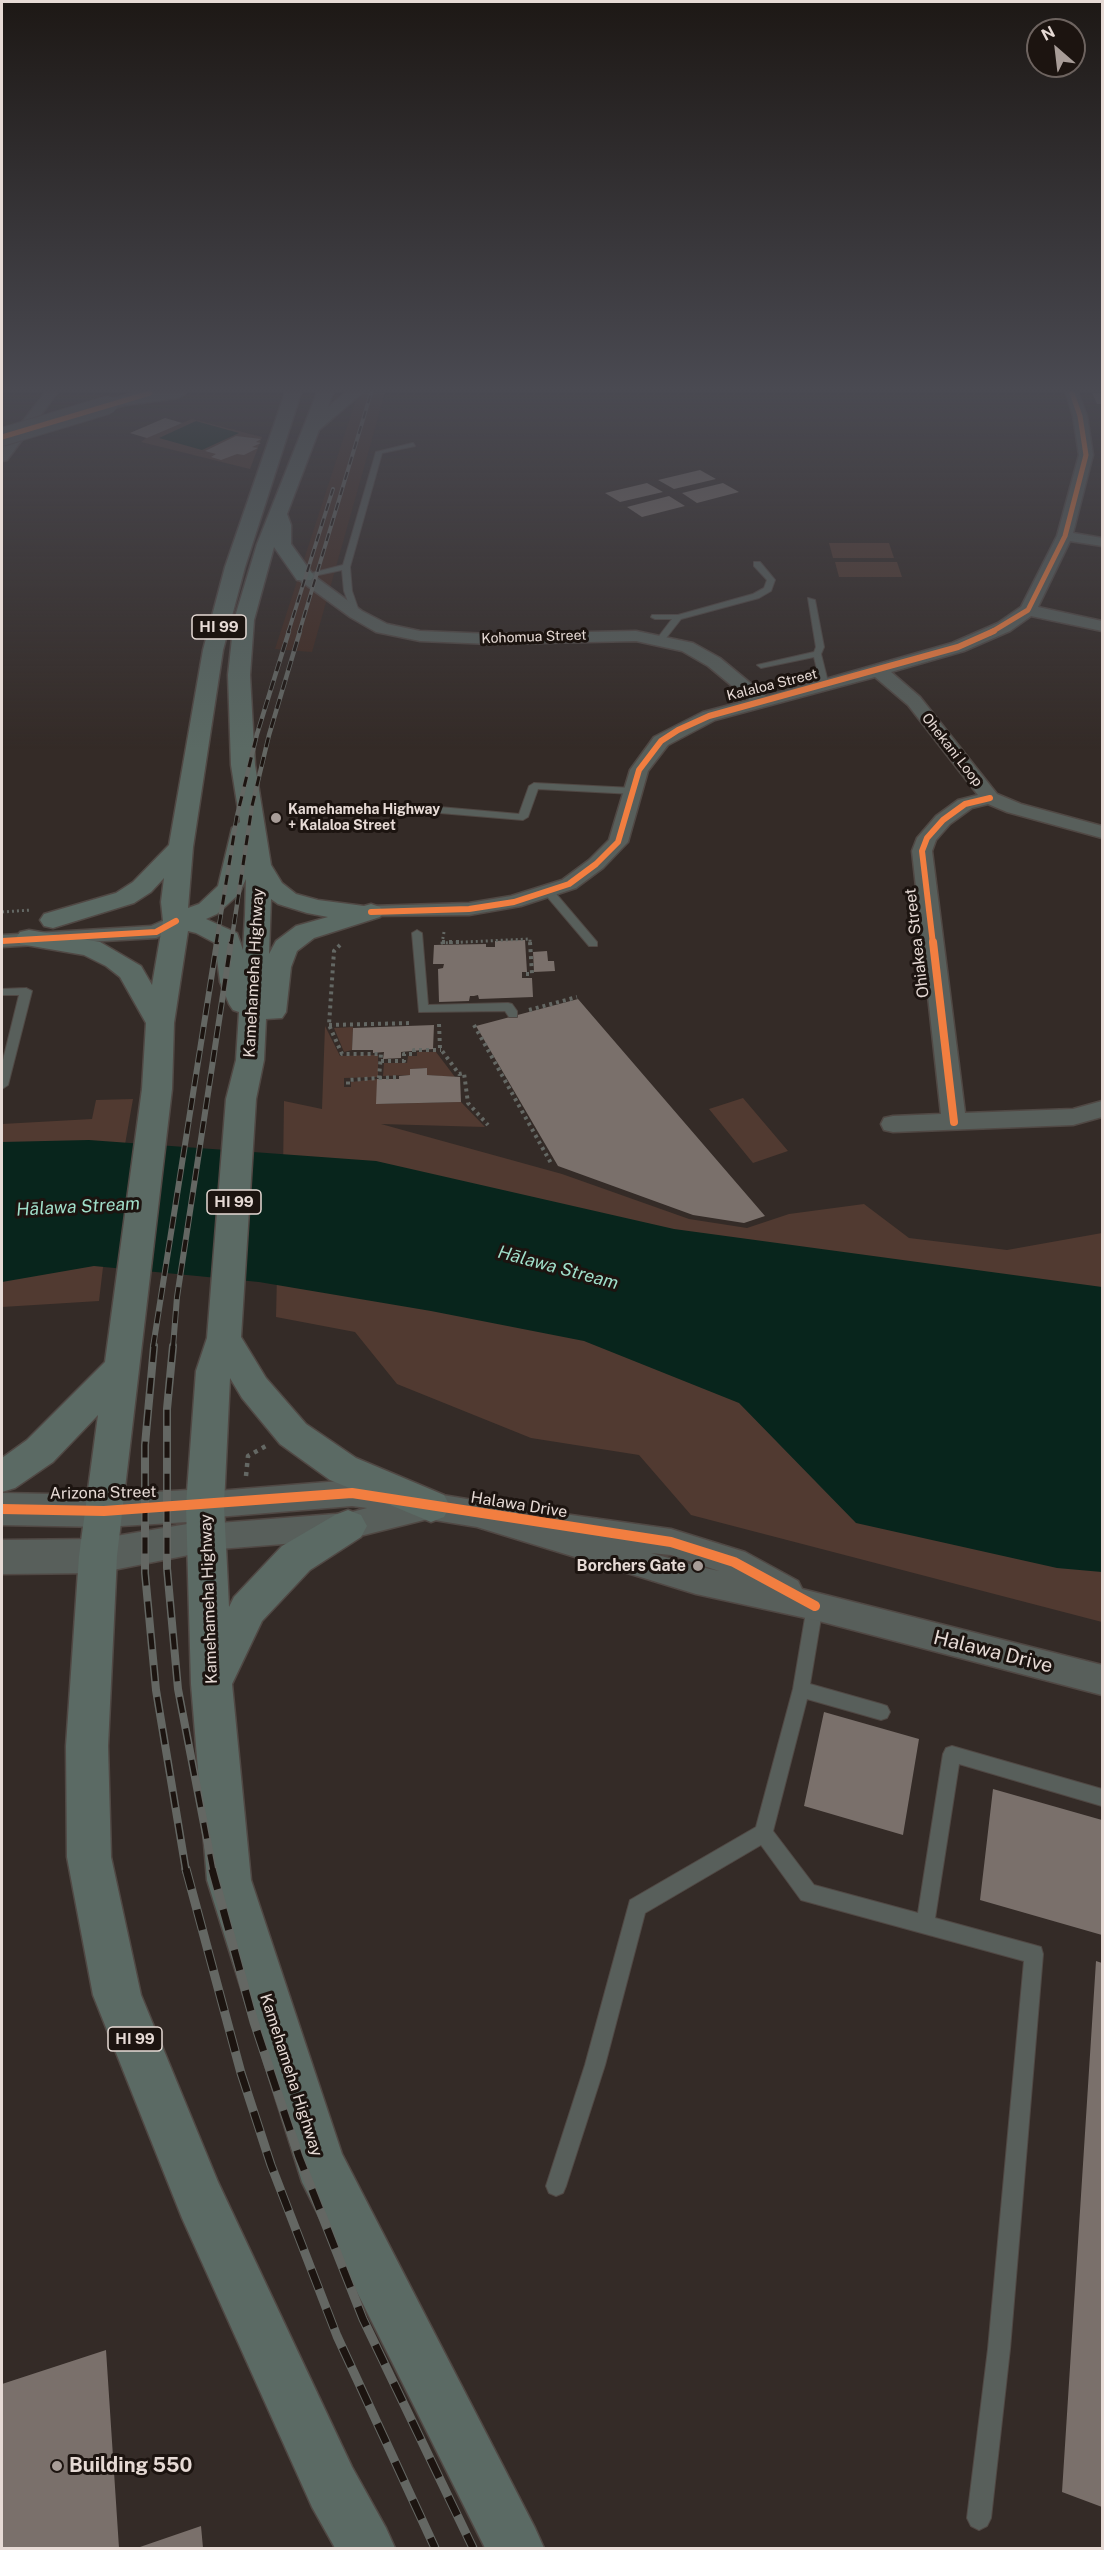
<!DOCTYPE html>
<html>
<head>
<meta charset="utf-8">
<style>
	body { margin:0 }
	#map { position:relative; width:1104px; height:2550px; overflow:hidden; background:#342b27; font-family:"Public Sans",sans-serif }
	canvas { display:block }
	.frame { position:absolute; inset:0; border:3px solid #e6dad5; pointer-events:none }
	.north { position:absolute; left:1026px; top:18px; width:60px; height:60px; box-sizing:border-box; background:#1c1410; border:2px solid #6d635f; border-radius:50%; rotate:332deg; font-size:16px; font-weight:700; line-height:24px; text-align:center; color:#e6dad5 }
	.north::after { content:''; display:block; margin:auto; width:21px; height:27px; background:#a89d98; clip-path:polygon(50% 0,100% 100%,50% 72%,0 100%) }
</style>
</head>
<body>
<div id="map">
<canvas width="1104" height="2550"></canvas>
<div class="frame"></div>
<div class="north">N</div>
</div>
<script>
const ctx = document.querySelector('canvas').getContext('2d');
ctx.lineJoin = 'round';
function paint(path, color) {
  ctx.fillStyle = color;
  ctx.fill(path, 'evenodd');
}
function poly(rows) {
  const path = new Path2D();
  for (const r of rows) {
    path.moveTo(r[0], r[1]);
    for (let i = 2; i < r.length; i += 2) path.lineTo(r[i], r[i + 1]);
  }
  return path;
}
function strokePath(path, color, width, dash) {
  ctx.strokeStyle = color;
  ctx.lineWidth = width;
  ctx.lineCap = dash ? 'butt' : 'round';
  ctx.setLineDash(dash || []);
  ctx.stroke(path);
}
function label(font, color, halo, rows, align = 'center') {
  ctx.font = font + ' "Public Sans",sans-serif';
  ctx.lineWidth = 6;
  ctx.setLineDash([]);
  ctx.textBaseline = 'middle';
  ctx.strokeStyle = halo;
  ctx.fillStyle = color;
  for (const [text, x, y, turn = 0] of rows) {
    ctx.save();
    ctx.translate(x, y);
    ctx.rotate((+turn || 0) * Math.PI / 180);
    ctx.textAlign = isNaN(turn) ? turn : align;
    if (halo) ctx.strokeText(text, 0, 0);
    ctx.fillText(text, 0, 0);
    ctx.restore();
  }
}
paint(poly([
	[358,393,385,393,312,652,275,649]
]), '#422c23');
paint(poly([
	[165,418,182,423,192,419,262,437,250,469,141,442,146,438,130,433],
	[829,543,889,543,894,558,833,558],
	[835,562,897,562,902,577,839,577],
	[325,1026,340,1056,378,1055,378,1077,344,1078,344,1087,351,1087,351,1082,377,1079,378,1104,461,1102,485,1127,381,1124,562,1174,689,1219,747,1228,789,1214,864,1204,909,1238,1007,1250,1102,1233,1102,1343,283,1171,284,1101,322,1109],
	[353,1027,352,1050,344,1052,334,1028],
	[417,1052,436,1052,455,1077,427,1075,427,1068,410,1069,410,1075,383,1076,384,1063,407,1063,408,1056,417,1056],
	[743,1098,788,1151,753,1163,709,1109],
	[133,1099,120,1173,2,1170,2,1124,92,1119,96,1100],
	[2,1195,110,1208,99,1301,2,1307],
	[278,1233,371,1250,1102,1528,1102,1622,691,1515,639,1455,531,1438,397,1384,355,1332,276,1317]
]), '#513a31');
paint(poly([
	[196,421,239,433,202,450,159,438],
	[89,1140,376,1161,674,1229,1102,1287,1102,1572,1057,1568,856,1523,739,1403,584,1341,431,1311,259,1282,94,1266,2,1282,2,1142]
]), '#08251c');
paint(poly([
	[1092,393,1102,393,1102,404,1097,404],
	[165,418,182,423,147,438,130,433],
	[236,436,261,439,256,442,261,443,252,447,258,448,244,455,237,454,221,460,211,457,216,454,205,451],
	[700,470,716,479,674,489,658,480],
	[647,483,663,492,620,502,605,493],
	[723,483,739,492,697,503,682,493],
	[669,496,685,506,642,517,627,507],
	[525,940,527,972,522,972,522,978,532,978,533,997,479,999,478,995,474,996,470,996,469,1001,439,1002,438,969,443,968,444,964,433,964,434,945,486,944,486,947,495,947,495,941],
	[547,951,548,961,554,961,555,971,534,972,533,952],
	[578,999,765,1216,744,1223,693,1215,558,1166,476,1026],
	[434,1025,433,1049,401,1052,401,1058,383,1059,384,1052,373,1053,373,1050,352,1050,353,1028],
	[427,1068,427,1075,460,1077,461,1102,376,1104,377,1079,399,1079,399,1076,410,1075,410,1069],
	[824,1712,919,1739,903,1835,804,1806],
	[993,1789,1102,1820,1102,1935,980,1900],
	[1096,1961,1102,1963,1102,2507,1062,2492],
	[106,2350,119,2548,2,2548,2,2384],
	[201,2526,203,2548,137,2548]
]), '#7a706b');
const service = poly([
	[413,443,415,446,382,453,350,567,352,591,360,614,353,616,344,591,342,570,304,578,300,576,343,565,376,452,413,443],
	[754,562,760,562,775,580,771,591,759,598,681,619,663,642,657,642,656,640,672,619,655,619,651,617,652,615,678,615,753,594,764,588,767,580,754,566,754,562],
	[808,598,815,600,824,647,821,654,829,686,825,689,821,686,814,657,761,668,757,665,814,652,816,647,808,598],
	[534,783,633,788,638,791,633,794,538,789,528,817,523,820,428,812,423,809,428,806,519,814,529,786,534,783],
	[548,888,552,889,597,942,597,946,589,946,544,893,544,889,548,888],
	[417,930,422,933,428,1005,508,1003,512,1004,517,1011,517,1017,509,1017,505,1011,419,1012,412,933,417,930],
	[26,988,32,991,8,1085,2,1089,2,1064,19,995,2,995,2,989,26,988],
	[815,1599,821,1601,823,1606,810,1684,881,1704,887,1706,890,1712,887,1718,881,1720,807,1699,773,1831,814,1885,918,1913,943,1754,946,1748,952,1746,1102,1789,1102,1806,959,1764,935,1918,1034,1945,1041,1947,1043,1954,1010,2349,991,2518,987,2526,979,2530,971,2526,967,2518,988,2349,1024,1961,801,1900,761,1845,645,1913,605,2065,566,2186,563,2193,556,2196,549,2193,546,2186,585,2065,630,1900,756,1827,793,1689,807,1606,809,1601,815,1599]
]);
const minor = poly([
	[45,393,57,393,7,460,2,461,2,448,45,393],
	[1066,393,1078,393,1087,416,1093,455,1073,533,1102,538,1102,546,1070,541,1038,607,1102,621,1102,631,1031,616,1010,631,964,651,891,672,920,697,997,794,1021,804,1102,826,1102,838,1007,812,988,804,972,808,950,824,936,840,932,851,965,1113,1073,1109,1102,1101,1102,1117,1073,1125,893,1132,884,1130,881,1124,884,1118,893,1116,941,1114,912,851,917,838,936,816,958,800,978,795,908,705,875,677,715,720,668,745,648,771,628,842,603,868,576,888,521,906,469,915,364,916,360,912,364,908,371,906,469,903,511,896,562,880,589,860,609,840,630,770,654,737,703,712,749,700,708,666,682,651,636,641,491,644,420,641,376,632,350,617,298,579,296,576,298,573,310,573,362,611,387,624,420,631,491,634,636,631,693,643,720,658,766,696,952,643,998,623,1021,607,1057,536,1079,455,1073,416,1066,393],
	[176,915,184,916,187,921,184,926,156,938,2,947,2,935,151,926,176,915],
	[352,1480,497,1504,551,1523,553,1518,564,1514,671,1529,745,1552,798,1581,802,1589,1102,1665,1102,1695,815,1620,696,1594,477,1527,428,1519,348,1539,206,1550,195,1546,190,1537,195,1528,206,1524,348,1513,367,1508,352,1506,205,1518,194,1514,190,1505,194,1496,205,1492,352,1480],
	[651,1553,671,1555,719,1571,696,1566,651,1553]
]);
const tertiary = poly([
	[134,393,158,393,156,396,108,410,100,405,102,402,134,393],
	[205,1489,218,1494,224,1505,218,1516,205,1521,219,1525,225,1537,219,1549,98,1573,2,1574,2,1540,98,1539,205,1521,104,1527,2,1525,2,1493,104,1495,205,1489]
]);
const primary = poly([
	[145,393,186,393,178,398,126,405,118,400,120,397,145,393],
	[285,393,301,393,245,567,223,650,193,847,188,908,199,904,218,886,232,828,240,822,231,765,228,675,234,620,257,544,317,393,333,393,328,407,345,393,362,393,319,430,287,514,291,525,291,544,314,576,311,580,297,580,274,547,254,620,250,675,255,765,271,865,282,883,296,894,318,900,364,906,371,904,380,907,384,912,380,917,314,938,297,951,291,967,286,1012,282,1018,266,1019,264,1060,256,1099,241,1337,266,1378,306,1424,356,1458,444,1495,450,1506,444,1517,431,1522,330,1480,280,1444,242,1398,230,1378,224,1505,229,1607,234,1597,282,1546,335,1515,348,1510,361,1515,367,1526,361,1537,310,1570,262,1621,232,1684,251,1880,342,2154,535,2528,544,2548,485,2548,302,2182,207,1880,191,1684,186,1505,196,1371,207,1338,226,1099,236,1060,239,1012,233,1010,229,1004,220,982,215,943,196,933,188,931,174,1023,172,1089,117,1556,108,1746,111,1857,141,1995,218,2182,352,2467,386,2528,395,2548,335,2548,312,2507,182,2218,93,1995,67,1857,66,1746,79,1556,98,1415,53,1462,15,1488,2,1492,2,1458,27,1440,105,1362,142,1089,146,1023,120,977,106,966,84,955,20,944,16,938,20,932,29,930,100,942,141,966,152,985,163,921,161,902,164,878,151,892,134,903,53,928,44,926,40,920,44,914,116,893,133,882,169,845,203,650,225,567,285,393],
	[246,879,245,915,243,950,237,933,206,919,217,914,239,894,246,879],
	[271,899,278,904,307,913,328,917,296,926,276,941,269,954,271,899]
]);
strokePath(service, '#504844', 2);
strokePath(minor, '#504844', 3);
strokePath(tertiary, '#504844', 3);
strokePath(primary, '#504844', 3);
strokePath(poly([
	[2,912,31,910],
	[444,932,442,943,530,939,530,944]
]), '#646864', 3, [2, 3]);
strokePath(poly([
	[442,942,460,942],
	[340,945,334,951,329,1025,342,1054,381,1054,379,1078,348,1080,348,1087],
	[526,974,532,974,530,942],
	[529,1010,577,997],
	[439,1024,440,1048,459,1074,464,1073,468,1103,488,1125],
	[329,1025,413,1023],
	[474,1025,552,1165],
	[381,1061,404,1061,404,1054,414,1054,414,1050,441,1050],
	[379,1078,399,1077]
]), '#646864', 4, [3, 4]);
strokePath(poly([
	[246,1476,248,1456,266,1446]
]), '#646864', 4.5, [4, 5]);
paint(service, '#585f5b');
paint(minor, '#585f5b');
paint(tertiary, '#585f5b');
paint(primary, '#5b6a64');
const railFar4 = poly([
	[288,633,333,489],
	[299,633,371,393]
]);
const railFar3 = poly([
	[216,944,237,816,257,734,289,631],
	[231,944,252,806,269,735,300,631]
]);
const railFar2 = poly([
	[153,1347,217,942],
	[173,1347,177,1297,231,942]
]);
const railFar1 = poly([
	[154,1346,145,1445,145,1573,156,1690,186,1871],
	[173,1346,167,1409,167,1568,178,1689,213,1871]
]);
const rail = poly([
	[186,1869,241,2073,271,2165,337,2336,435,2548],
	[212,1869,254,2022,299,2157,363,2319,473,2548]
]);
strokePath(railFar4, '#646763', 4);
strokePath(railFar3, '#646763', 4.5);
strokePath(railFar2, '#646763', 6);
strokePath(railFar1, '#646763', 8);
strokePath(rail, '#646763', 9);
strokePath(railFar4, '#1c1410', 2, [8]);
strokePath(railFar3, '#1c1410', 3, [10]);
strokePath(railFar2, '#1c1410', 4, [12]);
strokePath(railFar1, '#1c1410', 5, [16]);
strokePath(rail, '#1c1410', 7, [21]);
const tertiaryBridge = poly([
	[2,437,108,405]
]);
strokePath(tertiaryBridge, '#504844', 20, []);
strokePath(tertiaryBridge, '#585f5b', 18);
strokePath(poly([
	[2,437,150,393],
	[990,633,1028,610,1065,536,1086,455,1080,416,1072,393]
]), '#f27e40', 5);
strokePath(poly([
	[371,912,469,909,514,902,569,884,596,864,618,842,639,770,661,741,678,730,709,716,958,647,994,631],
	[2,941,156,932,176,921],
	[933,944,922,851,927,838,943,820,965,804,990,798]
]), '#f27e40', 6);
strokePath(poly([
	[933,942,954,1122]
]), '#f27e40', 8);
strokePath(poly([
	[2,1509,104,1511,352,1493,671,1542,734,1562,815,1606]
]), '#f27e40', 10);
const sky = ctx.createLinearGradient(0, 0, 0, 750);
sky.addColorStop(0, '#1d1815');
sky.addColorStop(0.52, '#4a4a52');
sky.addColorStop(1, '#4a4a5200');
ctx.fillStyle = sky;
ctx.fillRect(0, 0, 1104, 750);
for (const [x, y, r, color] of [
	[276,818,6,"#a89d98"],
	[698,1566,6,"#a89d98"],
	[57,2466,6,"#a89d98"]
]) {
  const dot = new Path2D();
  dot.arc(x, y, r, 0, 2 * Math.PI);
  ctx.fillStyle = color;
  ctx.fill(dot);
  strokePath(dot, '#1c1410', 2);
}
label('14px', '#e6dad5', '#1c1410', [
	["Kohomua Street",534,637,-2],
	["Kalaloa Street",772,685,-14],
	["Ohekani Loop",952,750,52]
]);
label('bold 14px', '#e6dad5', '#1c1410', [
	["Kamehameha Highway",288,810],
	["+ Kalaloa Street",288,826]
], 'left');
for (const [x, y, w] of [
	[219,627,54],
	[234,1202,54],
	[135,2039,54]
]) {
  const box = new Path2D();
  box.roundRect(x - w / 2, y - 12, w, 24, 4.5);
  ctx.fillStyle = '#1c1410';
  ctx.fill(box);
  strokePath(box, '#e6dad5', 1.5);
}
label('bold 15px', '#e6dad5', null, [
	["HI 99",219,627],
	["HI 99",234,1202],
	["HI 99",135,2039]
]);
label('16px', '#e6dad5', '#1c1410', [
	["Ohiakea Street",917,943,-97],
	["Kamehameha Highway",254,973,-87],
	["Arizona Street",103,1493,-1],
	["Halawa Drive",519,1505,9],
	["Kamehameha Highway",209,1599,-92],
	["Kamehameha Highway",291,2075,72]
]);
label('bold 16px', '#e6dad5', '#1c1410', [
	["Borchers Gate",686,1566]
], 'right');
label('italic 18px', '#a0dfca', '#1c1410', [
	["Hālawa Stream",78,1207,-3],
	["Hālawa Stream",558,1268,15]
]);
label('20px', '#e6dad5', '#1c1410', [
	["Halawa Drive",993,1652,14]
]);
label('bold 20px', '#e6dad5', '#1c1410', [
	["Building 550",69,2466]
], 'left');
</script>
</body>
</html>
